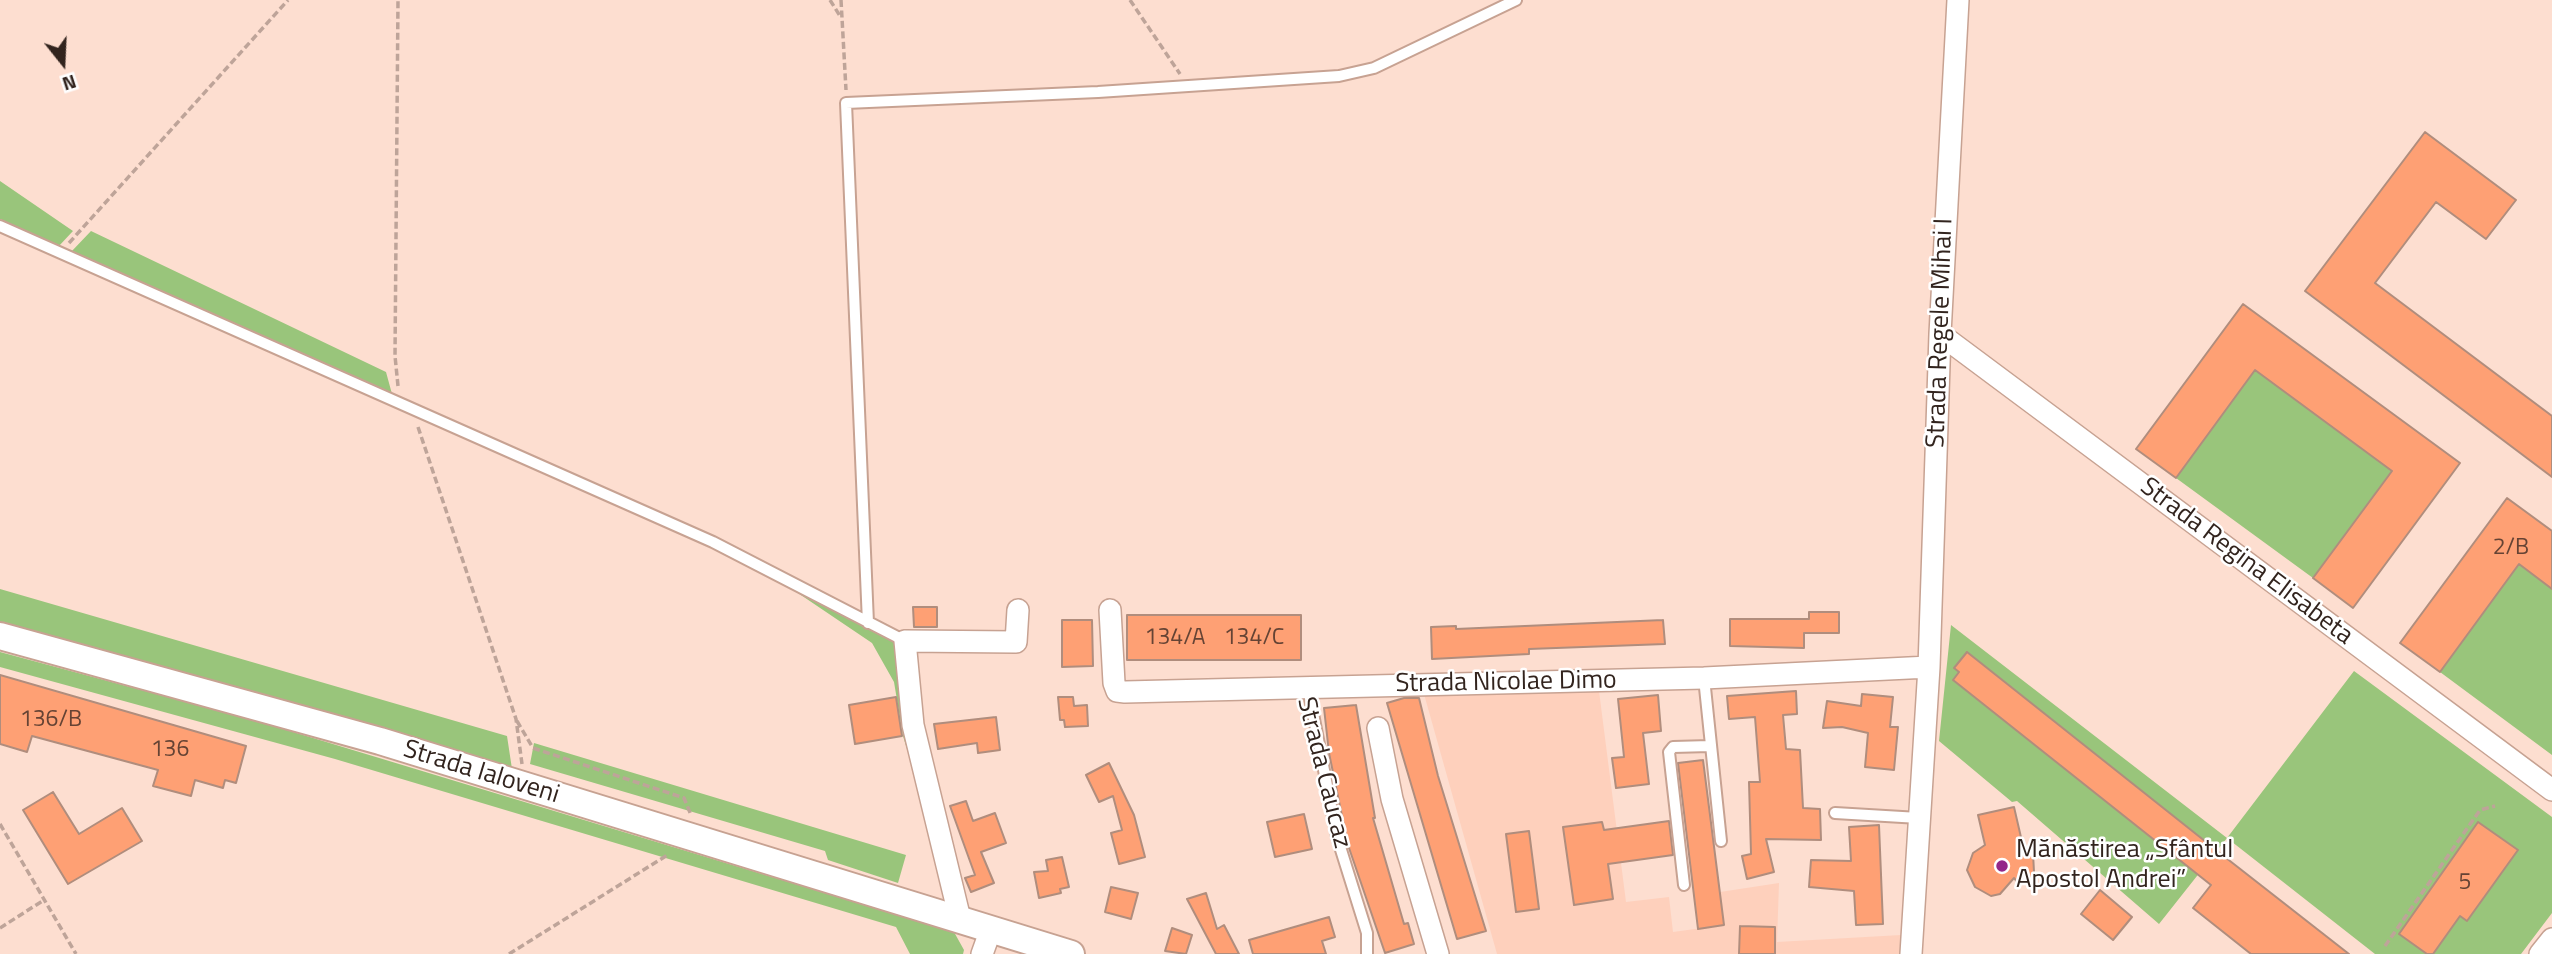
<!DOCTYPE html>
<html>
<head>
<meta charset="utf-8">
<style>
	body { margin:0 }
	#map { position:relative; width:2552px; height:954px; overflow:hidden; background:#fdded0; font-family:"Titillium Web",sans-serif }
	canvas { display:block }
	.north { position:absolute; left:28px; top:28px; width:70px; height:70px; -webkit-text-stroke:5px #fff; paint-order:stroke; rotate:162deg; font-size:19px; font-weight:700; line-height:28px; text-align:center; color:#32241e }
	.north::after { content:''; display:block; margin:auto; width:24px; height:32px; background:#32241e; clip-path:polygon(50% 0,100% 100%,50% 72%,0 100%) }
</style>
</head>
<body>
<div id="map">
<canvas width="2552" height="954"></canvas>
<div class="north">N</div>
</div>
<script>
const ctx = document.querySelector('canvas').getContext('2d');
ctx.lineJoin = 'round';
function paint(path, color) {
  ctx.fillStyle = color;
  ctx.fill(path, 'evenodd');
}
function poly(rows) {
  const path = new Path2D();
  for (const r of rows) {
    path.moveTo(r[0], r[1]);
    for (let i = 2; i < r.length; i += 2) path.lineTo(r[i], r[i + 1]);
  }
  return path;
}
function strokePath(path, color, width, dash) {
  ctx.strokeStyle = color;
  ctx.lineWidth = width;
  ctx.lineCap = dash ? 'butt' : 'round';
  ctx.setLineDash(dash || []);
  ctx.stroke(path);
}
function label(font, color, halo, rows, align = 'center') {
  ctx.font = font + ' "Titillium Web",sans-serif';
  ctx.lineWidth = 5;
  ctx.setLineDash([]);
  ctx.textBaseline = 'middle';
  ctx.strokeStyle = halo;
  ctx.fillStyle = color;
  for (const [text, x, y, turn = 0] of rows) {
    ctx.save();
    ctx.translate(x, y);
    ctx.rotate((+turn || 0) * Math.PI / 180);
    ctx.textAlign = isNaN(turn) ? turn : align;
    if (halo) ctx.strokeText(text, 0, 0);
    ctx.fillText(text, 0, 0);
    ctx.restore();
  }
}
paint(poly([
	[1594,689,1599,691,1626,902,1669,897,1673,932,1724,925,1720,892,1779,883,1777,942,1901,935,1900,954,1497,954,1424,694]
]), '#fed0bc');
paint(poly([
	[0,181,73,231,58,247,0,219],
	[91,231,386,372,392,394,71,252],
	[2255,370,2392,471,2313,578,2176,478],
	[2519,564,2552,589,2552,755,2440,672],
	[789,587,897,642,916,778,903,736,894,682,872,643],
	[0,589,507,736,512,769,0,625],
	[1951,625,2227,838,2354,671,2552,817,2552,913,2521,954,2375,954,2227,838,2159,924,2017,801,2012,802,1939,741],
	[0,652,257,721,954,932,964,950,963,954,910,954,896,927,335,759,0,667],
	[534,743,906,855,898,883,828,860,825,851,530,764]
]), '#99c57b');
const building = poly([
	[2425,132,2516,200,2486,239,2436,202,2375,283,2552,416,2552,477,2305,291,2425,132],
	[2243,304,2460,463,2353,608,2313,578,2392,471,2255,370,2176,478,2136,449,2243,304],
	[2507,498,2552,531,2552,589,2519,564,2440,672,2400,643,2507,498],
	[913,607,937,607,937,627,914,627,913,607],
	[1809,612,1839,612,1839,633,1804,633,1804,648,1730,646,1730,619,1809,619,1809,612],
	[1127,615,1301,615,1301,660,1127,660,1127,615],
	[1062,620,1092,620,1093,666,1062,667,1062,620],
	[1663,620,1665,644,1529,649,1529,654,1432,659,1431,627,1456,626,1456,629,1663,620],
	[1967,652,2230,861,2349,954,2251,954,2193,908,2211,885,1953,680,1959,672,1954,668,1967,652],
	[0,675,246,746,236,783,225,780,223,788,195,780,191,796,153,786,158,770,32,736,27,752,0,744,0,675],
	[1796,691,1797,714,1783,715,1786,749,1800,750,1803,808,1820,809,1821,840,1766,839,1774,872,1747,879,1742,856,1751,854,1749,782,1760,782,1755,717,1729,719,1727,696,1796,691],
	[1862,694,1893,697,1890,727,1898,727,1894,770,1865,767,1868,733,1842,727,1823,728,1827,701,1861,706,1862,694],
	[1658,695,1661,731,1643,733,1649,784,1616,788,1612,758,1624,757,1618,699,1658,695],
	[896,697,902,736,855,744,849,705,896,697],
	[1058,697,1073,697,1074,706,1087,705,1088,726,1065,727,1064,720,1060,720,1058,697],
	[1404,698,1419,698,1438,776,1486,931,1457,939,1387,703,1404,698],
	[1356,705,1375,818,1373,818,1404,924,1408,923,1414,944,1385,953,1348,845,1329,753,1324,708,1356,705],
	[996,717,1000,750,978,753,977,743,938,749,934,724,996,717],
	[1703,760,1724,925,1698,929,1678,763,1703,760],
	[1109,763,1134,815,1145,857,1119,864,1111,833,1122,830,1113,796,1099,802,1086,775,1109,763],
	[53,792,79,834,122,808,142,841,68,884,23,810,53,792],
	[966,801,973,821,995,813,1006,843,981,852,994,883,971,892,965,878,975,875,950,806,966,801],
	[2014,807,2023,846,2033,853,2034,872,2030,880,2019,884,2014,878,2000,894,1991,896,1975,887,1967,870,1973,853,1985,845,1978,815,2014,807],
	[1304,814,1312,849,1275,857,1267,822,1304,814],
	[1669,821,1673,855,1608,864,1613,899,1574,905,1563,827,1602,822,1604,830,1669,821],
	[2478,822,2518,850,2467,921,2460,916,2433,954,2427,954,2399,934,2478,822],
	[1879,825,1883,924,1856,925,1854,891,1809,887,1811,860,1851,861,1849,827,1879,825],
	[1529,831,1539,909,1516,912,1506,834,1529,831],
	[1062,857,1069,887,1060,889,1061,893,1039,898,1034,872,1048,871,1046,860,1062,857],
	[1111,887,1138,893,1131,919,1105,912,1111,887],
	[2100,890,2132,917,2113,940,2081,914,2100,890],
	[1206,893,1217,929,1224,925,1239,954,1216,954,1187,899,1206,893],
	[1329,917,1335,937,1322,941,1326,954,1253,954,1249,940,1329,917],
	[1740,926,1775,927,1775,954,1739,954,1740,926],
	[1172,928,1192,935,1186,954,1165,951,1172,928]
]);
paint(building, '#fea074');
strokePath(building, '#b08d7d', 2);
const service = poly([
	[0,226,713,542,905,641],
	[868,623,846,103,1098,92,1339,76,1374,68,1516,0],
	[1704,678,1721,841],
	[1308,688,1337,837,1367,933,1367,954],
	[1835,813,1919,818],
	[1684,885,1669,752,1673,747,1710,746]
]);
const minor = poly([
	[1940,334,2552,790],
	[1110,610,1114,683,1117,691,1125,692,1704,678,1929,667],
	[1378,728,1392,799,1438,954],
	[960,919,913,725,905,641,1016,642,1018,610],
	[982,954,991,929],
	[1911,954,1929,667,1940,334,1958,0],
	[2540,954,2552,939]
]);
const tertiary = poly([
	[0,636,380,741,1071,954]
]);
strokePath(service, '#c7a292', 14);
strokePath(minor, '#c7a292', 24);
strokePath(tertiary, '#c7a292', 30);
strokePath(poly([
	[830,0,840,16],
	[841,0,846,90],
	[1130,0,1180,74],
	[69,243,288,0],
	[398,386,395,356,398,0],
	[418,427,516,719,522,764],
	[517,721,533,748,684,798,691,815],
	[0,824,76,954],
	[0,928,44,900],
	[2385,946,2480,810,2495,806],
	[509,954,669,854]
]), '#bea499', 3.5, [7, 3.5]);
strokePath(service, '#fff', 10);
strokePath(minor, '#fff', 21);
strokePath(tertiary, '#fff', 26);
for (const [x, y, r, color] of [
	[2002,866,7,"#932789"]
]) {
  const dot = new Path2D();
  dot.arc(x, y, r, 0, 2 * Math.PI);
  ctx.fillStyle = color;
  ctx.fill(dot);
  strokePath(dot, '#fff', 2.5);
}
label('23px', '#654334', null, [
	["2/B",2511,548],
	["134/A",1175,638],
	["134/C",1254,638],
	["136/B",51,720],
	["136",170,750],
	["5",2465,883]
]);
label('26px', '#32241e', '#fff', [
	["Strada Regele Mihai I",1941,333,-88],
	["Strada Regina Elisabeta",2246,562,37],
	["Strada Nicolae Dimo",1506,683,-1],
	["Strada Ialoveni",481,773,17],
	["Strada Caucaz",1323,773,76]
]);
label('26px', '#32241e', '#fff', [
	["Mănăstirea „Sfântul",2016,851],
	["Apostol Andrei”",2016,881]
], 'left');
</script>
</body>
</html>
